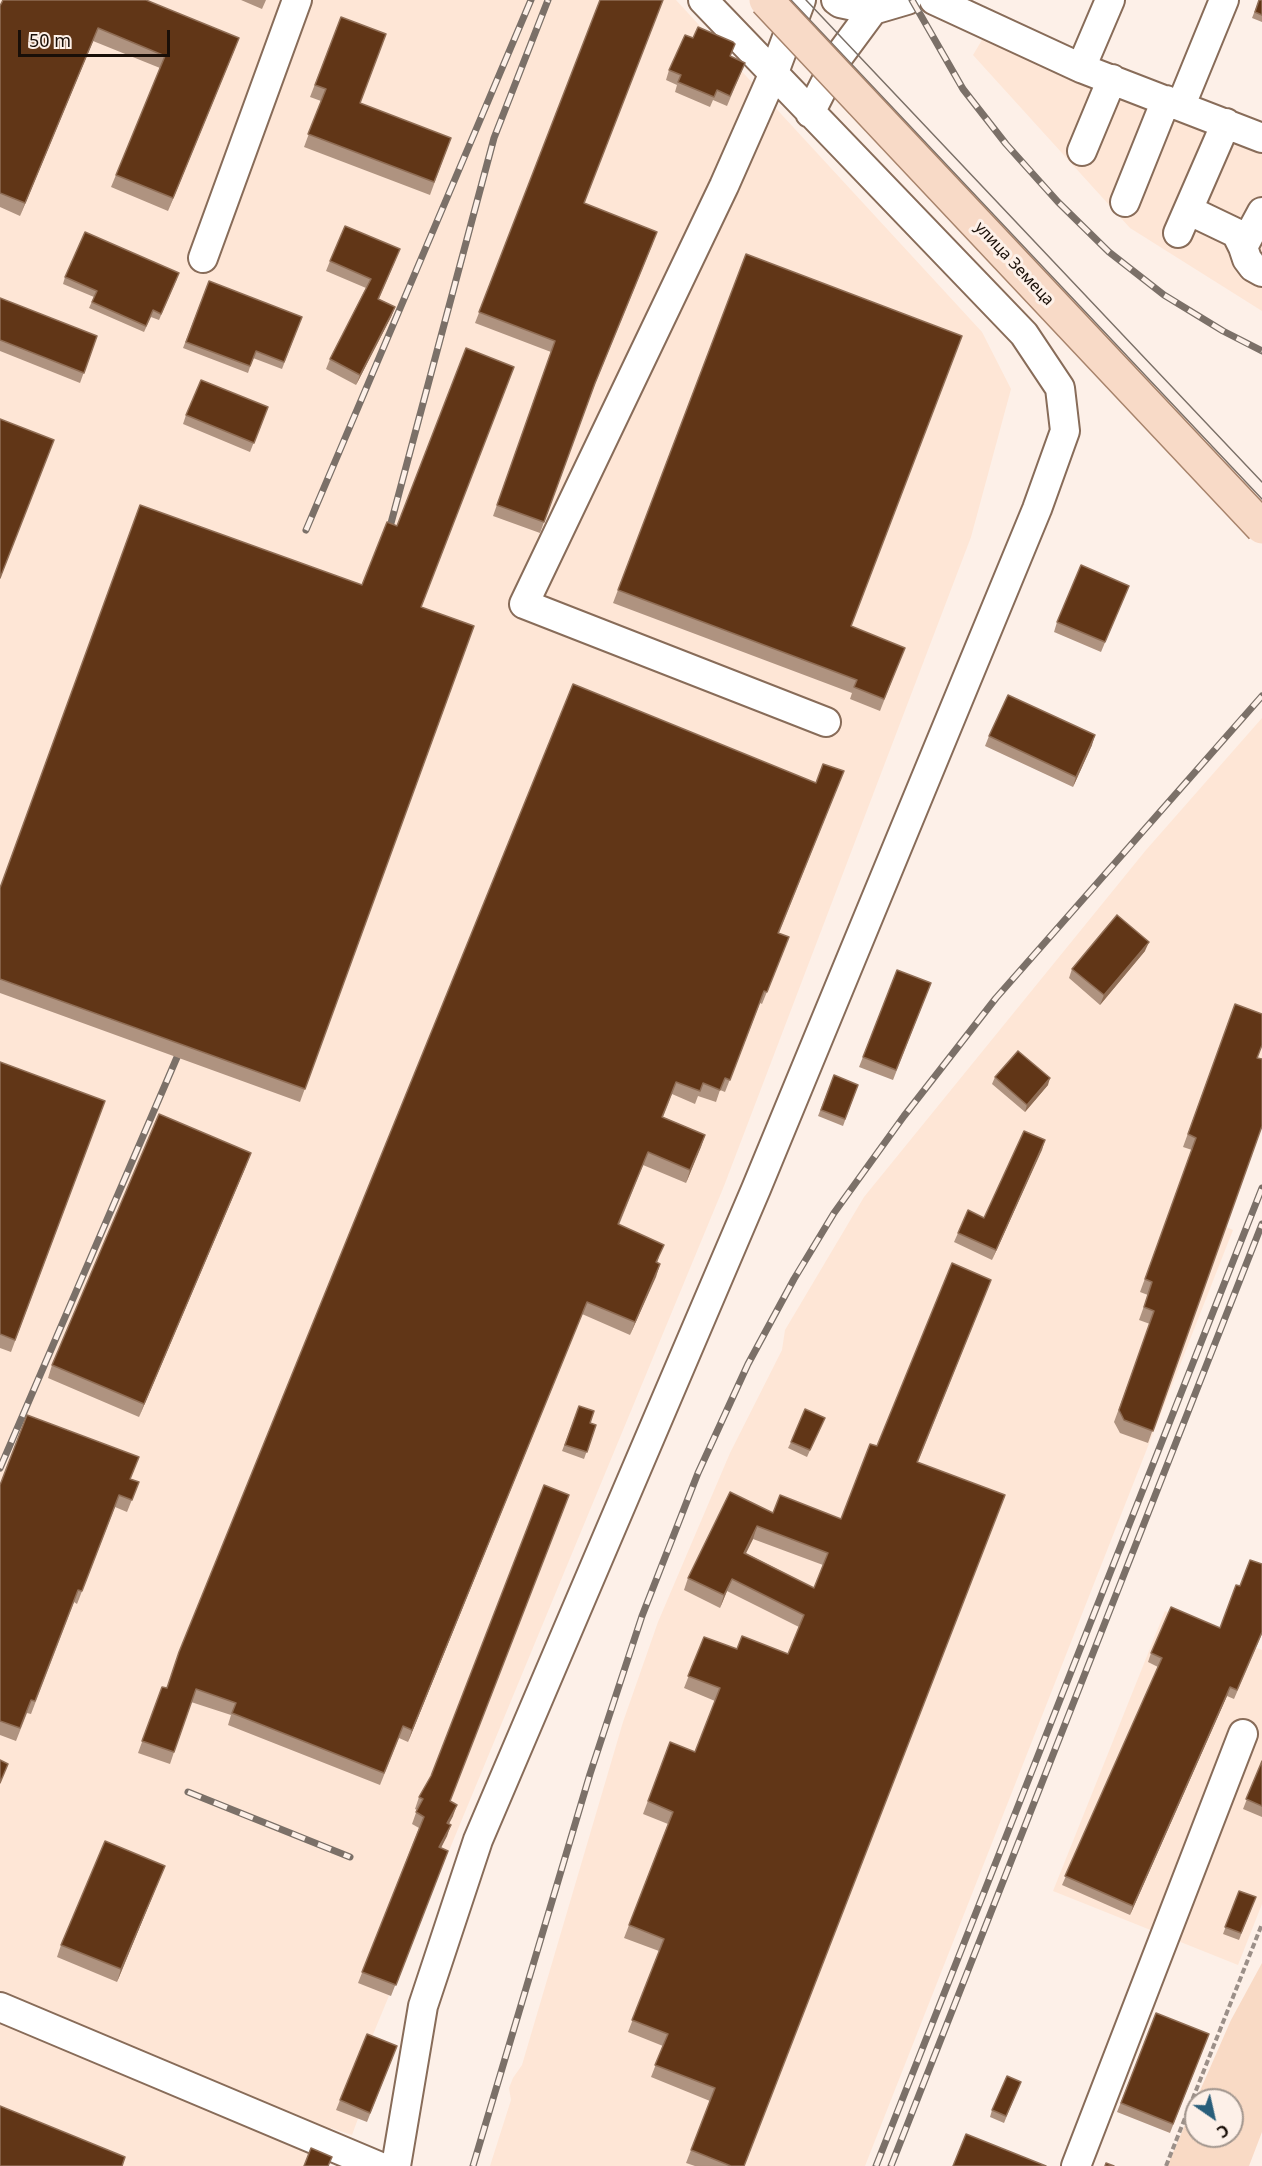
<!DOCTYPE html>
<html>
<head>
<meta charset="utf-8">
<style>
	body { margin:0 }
	#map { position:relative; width:1262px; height:2166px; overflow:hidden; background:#fdf0e8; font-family:"Noto Sans",sans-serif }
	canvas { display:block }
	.north { position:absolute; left:1184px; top:2088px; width:60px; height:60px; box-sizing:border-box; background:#fdf0e8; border:2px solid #a2968e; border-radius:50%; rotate:146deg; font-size:16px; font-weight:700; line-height:24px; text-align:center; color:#190f08 }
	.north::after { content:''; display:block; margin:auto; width:21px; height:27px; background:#295e7a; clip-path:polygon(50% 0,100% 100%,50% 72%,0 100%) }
	.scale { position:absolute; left:18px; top:30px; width:152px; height:27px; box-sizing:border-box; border:3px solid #190f08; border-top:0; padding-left:8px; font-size:18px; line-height:21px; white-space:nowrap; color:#190f08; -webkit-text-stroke:4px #fdf0e8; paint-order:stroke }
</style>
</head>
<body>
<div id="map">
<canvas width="1262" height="2166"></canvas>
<div class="north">С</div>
<div class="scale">50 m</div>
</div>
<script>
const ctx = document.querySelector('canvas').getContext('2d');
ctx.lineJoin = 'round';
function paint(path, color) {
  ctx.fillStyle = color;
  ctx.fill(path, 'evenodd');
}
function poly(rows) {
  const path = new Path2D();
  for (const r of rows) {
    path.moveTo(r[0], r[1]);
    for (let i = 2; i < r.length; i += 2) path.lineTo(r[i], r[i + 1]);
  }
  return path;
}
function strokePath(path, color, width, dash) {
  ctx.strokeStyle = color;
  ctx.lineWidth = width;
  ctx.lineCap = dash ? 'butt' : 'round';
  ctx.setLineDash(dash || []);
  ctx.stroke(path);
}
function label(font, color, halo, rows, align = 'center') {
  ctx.font = font + ' "Noto Sans",sans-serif';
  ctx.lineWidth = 6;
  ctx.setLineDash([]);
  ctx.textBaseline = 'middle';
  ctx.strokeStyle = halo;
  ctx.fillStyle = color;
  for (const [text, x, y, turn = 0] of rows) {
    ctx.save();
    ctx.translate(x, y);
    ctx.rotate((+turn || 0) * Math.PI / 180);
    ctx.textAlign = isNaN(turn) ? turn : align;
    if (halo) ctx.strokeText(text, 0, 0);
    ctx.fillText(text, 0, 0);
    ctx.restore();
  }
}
paint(poly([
	[0,0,676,0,982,332,1011,389,971,537,724,1186,362,2061,377,2067,352,2135,331,2128,316,2166,0,2166],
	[985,35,1262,127,1262,311,1130,228,973,55],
	[1262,718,1262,1119,1222,1225,1233,1230,865,2166,490,2166,511,2100,509,2088,513,2078,522,2065,623,1722,658,1622,730,1453,782,1350,785,1330,864,1197,1146,850],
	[1165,1611,1262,1650,1262,1904,1238,1965,1053,1891]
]), '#fee6d6');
paint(poly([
	[1262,1963,1262,2132,1249,2166,1167,2166,1231,2020],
	[1196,2100,1232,2100,1232,2136,1196,2136]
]), '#f9dac5');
const minor = poly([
	[801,0,773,75,724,186,524,604,826,722],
	[836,0,840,3,873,10],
	[934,0,1081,68,1262,138],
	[1081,68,1110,0],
	[1181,105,1224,0],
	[810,113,839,56,873,10,907,0],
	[1082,151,1112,79],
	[1125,202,1166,100],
	[1188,210,1236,233,1243,247,1247,259,1253,267,1262,272],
	[1178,233,1226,123],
	[1243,247,1262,212],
	[203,258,297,0],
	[0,2007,378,2166],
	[396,2166,423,2006,478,1840,756,1189,1037,509,1065,431,1060,388,1024,334,703,0],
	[1076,2166,1243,1734]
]);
strokePath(minor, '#886c59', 32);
strokePath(poly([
	[1166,2166,1262,1924]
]), '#9b8f88', 4, [6, 3]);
strokePath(minor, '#fff', 28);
strokePath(poly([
	[791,0,1262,499],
	[806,0,1262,482]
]), '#7b7068', 1.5);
const rail = poly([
	[912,0,963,89,1006,144,1058,202,1109,252,1164,295,1223,331,1262,351],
	[306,530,531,0],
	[387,538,494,138,548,0],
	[0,1468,184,1041],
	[188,1792,350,1857],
	[473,2166,590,1774,642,1616,698,1473,748,1364,794,1279,834,1213,904,1116,996,998,1262,696],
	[876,2166,1262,1188],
	[891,2166,1262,1224]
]);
strokePath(rail, '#7b7068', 7);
strokePath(rail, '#fdf0e8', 4.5, [14]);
const majorBridge = poly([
	[766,0,1262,527]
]);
strokePath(majorBridge, '#a7836b', 36, []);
strokePath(majorBridge, '#f8dac7', 33);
paint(poly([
	[241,0,266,0,262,9],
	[600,0,585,203,653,243,591,394,540,533,493,516,551,352,475,323],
	[1259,0,1262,0,1262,22,1252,18],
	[0,6,239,38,168,211,111,187,160,68,93,41,20,216,0,207],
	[341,17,360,104,451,138,430,195,304,147,321,101,310,97],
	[730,56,745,63,727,106,713,100,710,107,675,92,677,85,666,80,669,70],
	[746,254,851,626,900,660,880,711,850,699,852,693,613,603],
	[396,259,379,299,395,307,391,317,356,385,326,369,330,359,366,288,326,271,330,261],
	[65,277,177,279,159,320,151,317,144,332,89,308,94,297,63,284],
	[209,281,302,317,282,369,253,358,248,373,183,348],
	[0,298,97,336,80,383,0,351],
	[268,407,250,452,183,424,186,415],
	[1125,595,1101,652,1054,632,1057,622],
	[421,607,474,626,300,1102,0,993,0,888],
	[989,736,1092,745,1073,787,985,746],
	[844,771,779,933,784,950,762,1004,760,1003,725,1092,720,1090,716,1102,698,1096,695,1104,672,1094,663,1117,705,1135,686,1183,643,1165,619,1225,659,1257,657,1263,660,1264,630,1335,582,1314,408,1742,399,1738,380,1785,228,1725,231,1715,191,1702,170,1764,138,1753,162,1687,166,1688,816,783],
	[1145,951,1100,1005,1069,978,1072,969],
	[897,970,931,983,893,1080,859,1067],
	[1235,1004,1257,1058,1262,1126,1148,1443,1120,1433,1114,1422,1150,1324,1139,1320,1148,1295,1140,1292,1192,1150,1183,1147],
	[0,1062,105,1101,11,1352,0,1348],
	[834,1075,858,1085,843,1126,818,1116],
	[995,1077,1048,1085,1025,1112,992,1084],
	[1045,1140,992,1260,954,1242,958,1233,984,1218],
	[246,1166,139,1417,48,1378,52,1365],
	[991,1280,918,1462,744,2166,695,2166,686,2163,710,2101,651,2077,663,2046,628,2032,659,1951,624,1938,668,1824,643,1814,670,1742,695,1752,715,1701,684,1688,704,1637,737,1649,788,1654,799,1627,727,1591,720,1608,684,1590,688,1578,773,1513,841,1519,877,1446],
	[753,1539,823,1565,814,1588,746,1553],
	[579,1406,590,1423,596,1425,584,1459,562,1451],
	[822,1424,807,1457,788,1448,791,1442],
	[131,1479,139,1482,127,1512,115,1507,77,1604,74,1602,31,1714,27,1713,16,1741,0,1735,0,1485],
	[1220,1628,1262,1634,1234,1699,1227,1696,1130,1915,1062,1885,1158,1667,1148,1662,1151,1653],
	[1262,1761,1262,1817,1243,1809],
	[419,1797,450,1801,453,1816,449,1824,447,1836,441,1848,448,1851,391,1996,358,1983,419,1828,412,1824,417,1810,415,1809],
	[165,1866,117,1982,57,1957,61,1945],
	[1239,1891,1256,1897,1239,1940,1223,1934],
	[1156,2013,1209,2034,1170,2133,1117,2112],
	[397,2046,367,2122,336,2110,340,2100],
	[1018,2089,1004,2123,990,2117,992,2110]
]), '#af9380');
paint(poly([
	[98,28,93,41,20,216,25,203],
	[239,38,234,51,168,211,173,198],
	[395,307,391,317,356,385,360,375],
	[1095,735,1092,745,1073,787,1076,777],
	[1149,942,1145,951,1100,1005,1104,995],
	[1050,1078,1048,1085,1025,1112,1027,1105],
	[705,1135,701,1147,686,1183,690,1170],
	[1045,1140,1042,1150,992,1260,996,1250],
	[251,1153,246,1166,139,1417,144,1404],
	[660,1264,656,1277,630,1335,635,1322],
	[587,1302,582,1314,408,1742,412,1730],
	[757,1526,753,1539,740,1565,744,1553],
	[732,1579,727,1591,720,1608,724,1595],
	[1230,1687,1227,1696,1130,1915,1133,1906],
	[457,1805,453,1816,443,1834,447,1823],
	[451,1825,447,1836,435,1859,439,1847],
	[165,1866,160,1878,117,1982,121,1969]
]), '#906e56');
const building = poly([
	[3,0,146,0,239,38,173,198,116,175,165,56,98,28,25,203,0,193,0,6,3,0],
	[600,0,663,0,584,203,657,232,595,383,544,522,497,505,555,341,479,312,600,0],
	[1259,0,1262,0,1262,15,1255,12,1259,0],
	[341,17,386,34,360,103,451,138,434,182,308,134,326,89,315,85,341,17],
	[698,27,733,42,735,44,730,56,745,63,730,96,717,90,714,97,678,82,681,75,669,70,685,35,693,38,698,27],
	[345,226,400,249,378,299,395,307,360,375,330,359,371,279,330,261,345,226],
	[85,232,179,273,161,314,153,310,146,326,92,302,97,291,65,277,85,232],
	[746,254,962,336,851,626,905,648,884,699,854,687,857,680,618,590,746,254],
	[209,281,302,317,284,362,256,351,250,366,186,342,209,281],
	[0,298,97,336,84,373,0,340,0,298],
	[466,348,514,367,421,607,474,626,305,1089,0,979,0,888,140,505,362,585,387,522,397,526,466,348],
	[201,380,268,407,254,443,186,415,201,380],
	[0,419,54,440,0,578,0,419],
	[1081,565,1129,586,1105,642,1057,622,1081,565],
	[573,684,816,783,823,764,844,771,778,933,789,937,767,992,764,991,730,1080,725,1078,720,1090,703,1083,700,1091,676,1082,662,1117,705,1135,690,1170,648,1152,618,1224,664,1245,656,1262,660,1264,635,1322,587,1302,412,1730,403,1726,384,1773,232,1713,236,1703,196,1689,174,1752,142,1741,162,1687,167,1688,179,1652,573,684],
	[1008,695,1095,735,1076,777,989,736,1008,695],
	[1117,915,1149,942,1104,995,1072,969,1117,915],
	[897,970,931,983,896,1070,863,1057,897,970],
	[1235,1004,1262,1014,1262,1045,1257,1058,1262,1059,1262,1126,1153,1431,1124,1420,1119,1410,1154,1311,1144,1307,1152,1282,1145,1279,1196,1138,1188,1134,1235,1004],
	[1018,1051,1050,1078,1027,1105,995,1077,1018,1051],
	[0,1062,105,1101,15,1340,0,1334,0,1062],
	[834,1075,858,1085,845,1119,821,1110,834,1075],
	[159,1114,251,1153,144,1404,52,1365,159,1114],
	[1024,1131,1045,1140,996,1250,958,1233,968,1210,984,1218,1024,1131],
	[952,1263,991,1280,917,1462,1005,1495,744,2166,731,2166,691,2150,715,2088,655,2065,668,2034,632,2020,664,1939,629,1925,673,1812,648,1801,670,1742,695,1752,720,1688,688,1676,704,1637,737,1649,742,1636,788,1654,804,1615,732,1579,724,1595,688,1578,730,1492,773,1513,780,1495,841,1519,870,1444,877,1446,952,1263],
	[757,1526,828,1553,814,1588,744,1553,757,1526],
	[579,1406,594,1411,590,1423,596,1425,587,1452,565,1445,579,1406],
	[805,1409,825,1418,810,1450,791,1442,805,1409],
	[27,1415,139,1457,130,1479,139,1482,132,1500,119,1495,82,1591,78,1590,35,1701,31,1700,20,1728,0,1721,0,1485,27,1415],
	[544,1485,569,1495,450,1801,457,1805,447,1823,451,1825,439,1847,448,1851,396,1985,362,1972,424,1817,416,1812,423,1799,419,1797,431,1776,544,1485],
	[1250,1560,1262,1564,1262,1632,1237,1690,1230,1687,1133,1906,1065,1876,1162,1658,1151,1653,1171,1607,1220,1628,1236,1585,1240,1586,1250,1560],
	[0,1760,8,1764,0,1783,0,1760],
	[1262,1761,1262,1806,1246,1799,1262,1761],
	[105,1841,165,1866,121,1969,61,1945,105,1841],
	[1239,1891,1256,1897,1241,1933,1225,1927,1239,1891],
	[1156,2013,1209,2034,1173,2124,1121,2103,1156,2013],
	[367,2034,397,2046,370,2113,340,2100,367,2034],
	[1007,2076,1021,2082,1006,2116,992,2110,1007,2076],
	[0,2106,125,2157,122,2166,0,2166,0,2106],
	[966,2134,1046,2166,953,2166,966,2134],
	[311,2148,332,2157,328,2166,304,2166,311,2148],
	[1106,2163,1114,2166,1105,2166,1106,2163]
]);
paint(building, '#613617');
strokePath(building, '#906e56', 1.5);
label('16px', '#190f08', '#fdf0e8', [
	["улица Земеца",1014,264,47]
]);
</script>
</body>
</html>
